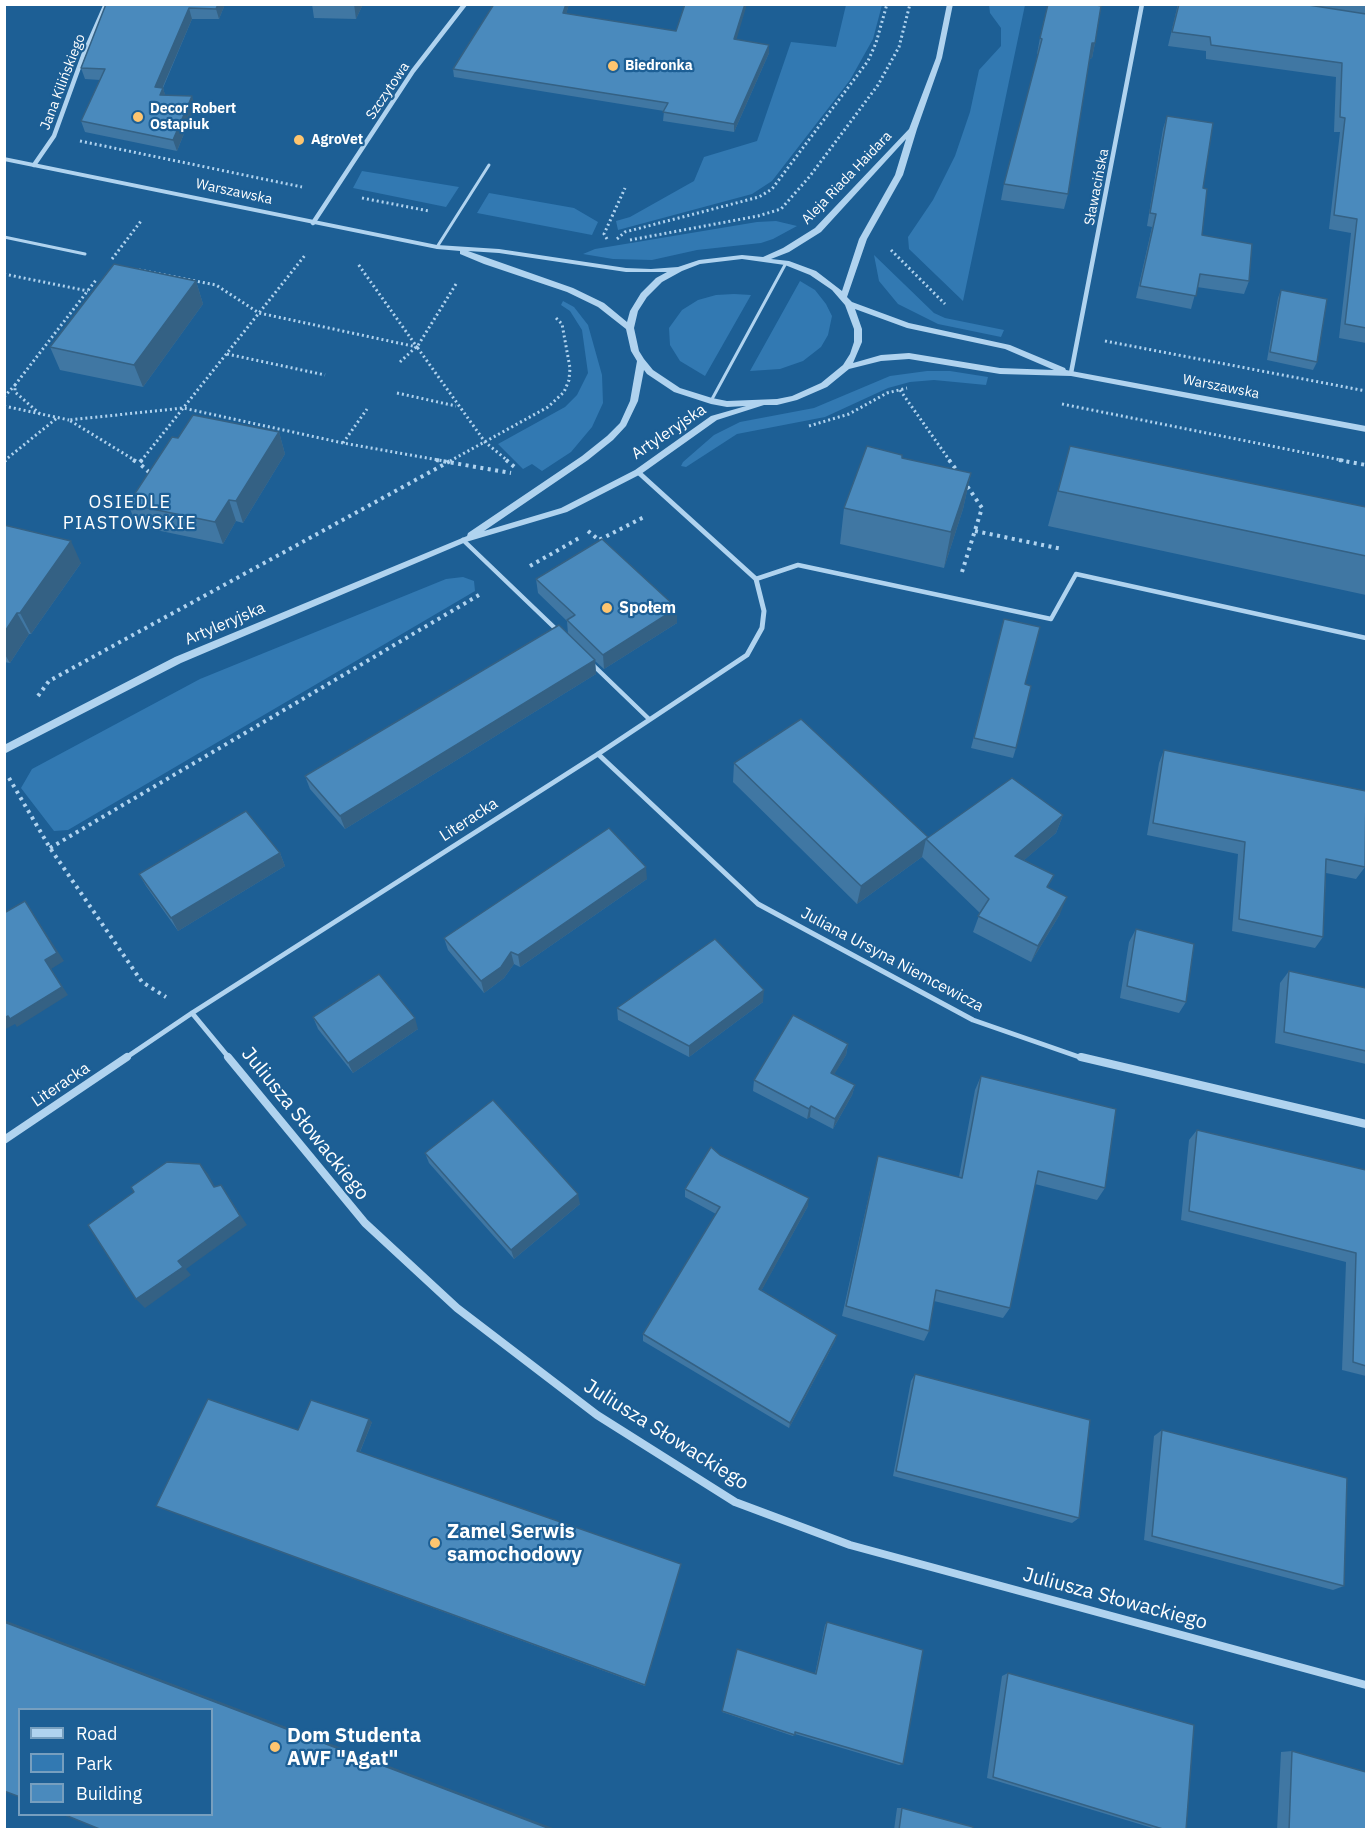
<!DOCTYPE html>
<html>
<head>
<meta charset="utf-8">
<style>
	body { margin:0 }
	#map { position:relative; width:1371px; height:1834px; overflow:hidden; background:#1d5f95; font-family:"IBM Plex Sans",sans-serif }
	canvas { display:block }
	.frame { position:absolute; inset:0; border:6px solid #fff; pointer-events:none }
	.legend { position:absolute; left:18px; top:1708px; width:195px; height:108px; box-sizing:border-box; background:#1d5f95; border:2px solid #779fbf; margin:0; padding:8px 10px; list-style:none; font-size:18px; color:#fff }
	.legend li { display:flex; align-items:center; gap:12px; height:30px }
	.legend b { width:30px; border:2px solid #779fbf }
</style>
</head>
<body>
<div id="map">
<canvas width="1371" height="1834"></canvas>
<div class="frame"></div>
<ul class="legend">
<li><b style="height:8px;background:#b0d3ef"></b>Road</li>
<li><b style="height:16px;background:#3279b2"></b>Park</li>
<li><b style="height:16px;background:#4a8abd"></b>Building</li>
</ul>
</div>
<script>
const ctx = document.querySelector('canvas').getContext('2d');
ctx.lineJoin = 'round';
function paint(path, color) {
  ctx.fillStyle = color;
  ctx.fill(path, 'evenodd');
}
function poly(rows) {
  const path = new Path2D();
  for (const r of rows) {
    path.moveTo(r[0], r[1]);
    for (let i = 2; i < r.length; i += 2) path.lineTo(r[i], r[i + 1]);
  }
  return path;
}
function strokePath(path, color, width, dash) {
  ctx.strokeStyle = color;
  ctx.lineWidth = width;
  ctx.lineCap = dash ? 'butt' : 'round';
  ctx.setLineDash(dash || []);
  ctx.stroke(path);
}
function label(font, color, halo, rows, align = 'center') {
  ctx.font = font + ' "IBM Plex Sans",sans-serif';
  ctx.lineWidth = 4.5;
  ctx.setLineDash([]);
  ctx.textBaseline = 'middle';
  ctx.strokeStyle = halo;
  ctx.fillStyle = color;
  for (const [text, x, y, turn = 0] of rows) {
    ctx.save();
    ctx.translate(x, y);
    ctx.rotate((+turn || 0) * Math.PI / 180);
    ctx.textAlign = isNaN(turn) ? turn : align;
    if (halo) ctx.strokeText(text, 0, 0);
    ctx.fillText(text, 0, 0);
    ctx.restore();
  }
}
paint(poly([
	[846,5,882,5,873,39,850,80,772,181,752,194,618,230,616,221,630,217,694,181,704,157,757,141,791,42,836,47],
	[989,5,1025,5,963,301,909,249,908,237,933,200,955,156,970,112,979,70,1001,46,1001,28,990,13],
	[362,171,459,187,446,207,353,188],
	[489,193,574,208,598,222,592,235,477,213],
	[776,221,797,226,773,239,761,243,697,250,652,260,613,259,583,254,595,249,757,222],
	[874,255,934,313,945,318,1004,330,1001,337,938,324,898,304,879,281],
	[800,281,815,290,826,304,832,316,828,335,821,347,803,361,780,369,750,371],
	[734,294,751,295,705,376,680,361,670,345,669,328,682,310,698,300,716,295],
	[563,301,574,307,588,325,602,375,603,403,592,427,571,452,542,471,532,464,523,469,498,444,565,407,577,395,588,373,582,330,570,311,561,305],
	[927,371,950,371,988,377,986,385,934,380,910,382,888,388,825,417,737,434,686,467,681,466,683,462,714,435,740,422,814,408,890,376],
	[463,577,474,581,475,591,68,830,54,831,21,788,32,769,200,679,446,579]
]), '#3279b2');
strokePath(poly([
	[80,141,302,187],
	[362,198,429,211],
	[607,239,604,234,625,188],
	[617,239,625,232,759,197,772,189,868,61,876,43,887,4],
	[630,240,758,216,781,209,810,176,878,85,899,47,910,4],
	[891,250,945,304],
	[112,259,141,221],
	[139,270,216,285,259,313,417,347,358,264],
	[4,274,88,291],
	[456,284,417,347,485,442,508,461],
	[1105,341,1366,391],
	[227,354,325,375],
	[400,362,416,347],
	[900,390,950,461],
	[397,393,456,406],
	[4,397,15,385],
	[1062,404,1346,461],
	[4,406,69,420],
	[40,414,15,392,15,385,96,280],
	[809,426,849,414,887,393,907,388],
	[343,443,367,409],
	[4,461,57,418],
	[136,461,69,420,183,408,343,443,444,461],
	[141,461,306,254],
	[450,461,548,407,564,392,569,380,570,368,562,324,555,317]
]), '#b0d3ef', 3, [2, 3]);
strokePath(poly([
	[133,460,139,463],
	[142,460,139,463,151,474],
	[436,460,511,473],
	[506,460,517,469],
	[949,460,958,472],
	[1339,460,1366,465],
	[4,461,6,460],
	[588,531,599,540,646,516],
	[975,531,1062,549],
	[530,566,581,537],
	[962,572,982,508,965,483],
	[38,696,49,681,452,460],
	[9,778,50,848,142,982,166,997],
	[50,848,479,595]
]), '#b0d3ef', 4, [3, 4.5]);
strokePath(poly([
	[4,237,85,254],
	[437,247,489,165],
	[711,401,786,263]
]), '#b0d3ef', 3);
strokePath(poly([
	[463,540,559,632],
	[756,579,798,565,1051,619,1076,574,1366,638],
	[593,665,649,719]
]), '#b0d3ef', 4.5);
strokePath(poly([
	[34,165,54,136,83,56,106,4],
	[313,223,413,71,465,4],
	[1071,373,1142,4]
]), '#b0d3ef', 4.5);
strokePath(poly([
	[598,754,758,904,973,1020,1085,1059],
	[192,1013,230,1059],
	[124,1059,192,1013,598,754,747,655,762,628,764,611,756,579,638,472]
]), '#b0d3ef', 5);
strokePath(poly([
	[228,1057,365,1223,457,1308,597,1415,735,1502,850,1545,1366,1685],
	[1081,1057,1366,1124],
	[4,1140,127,1057]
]), '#b0d3ef', 8);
paint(poly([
	[947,4,953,4,942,58,917,129,903,175,867,239,847,297,852,302,909,323,1010,345,1065,368,1066,370,1366,426,1366,432,1071,376,1000,374,909,359,881,361,849,369,827,387,797,400,777,405,764,405,717,420,641,474,567,512,466,542,181,663,4,754,4,745,175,657,467,536,468,533,582,456,607,436,620,423,630,401,637,361,631,351,626,329,598,307,567,292,484,264,460,254,460,251,437,249,4,161,4,157,437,245,499,249,626,268,651,269,678,267,699,260,742,255,763,257,783,248,815,228,909,129,936,58,947,4],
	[906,139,895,175,859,239,842,291,816,271,789,261,771,259,789,252,821,232,906,139],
	[468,251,499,253,626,272,667,272,656,278,641,293,630,311,627,322,604,303,573,288,468,251],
	[742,259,785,265,810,275,832,290,845,305,854,329,854,342,850,354,843,365,821,383,792,396,777,399,727,401,712,398,680,388,653,370,644,359,639,351,634,328,638,311,647,297,662,282,682,271,700,264,742,259],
	[855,309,907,328,1005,349,1054,370,1000,368,909,353,881,355,853,363,862,342,862,329,855,309],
	[644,370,647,374,674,392,711,404,727,407,746,406,711,416,635,470,561,508,484,531,588,460,613,440,626,426,638,401,644,370]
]), '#b0d3ef');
paint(poly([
	[106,4,225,4,219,19,192,19,163,88,165,95,195,106,177,151,85,132,81,121,100,80,85,79,81,68],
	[312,4,363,4,356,19,314,18],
	[494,4,569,4,566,14,737,40,769,53,734,132,663,121,664,111,454,77,453,69],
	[1178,4,1366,4,1366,343,1339,338,1351,233,1329,229,1340,132,1334,132,1336,77,1206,59,1206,51,1168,46],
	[1040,38,1095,43,1092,58,1089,59,1068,194,1064,209,1001,200,1004,184,1038,54,1037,54],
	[1167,116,1203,188,1202,235,1249,281,1244,294,1197,287,1191,309,1136,298,1152,227,1147,226,1163,129],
	[196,281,203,304,143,387,60,370,50,347],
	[1281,290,1317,362,1313,370,1267,360,1278,298],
	[279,432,285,454,243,523,236,521,223,544,137,526,128,504,178,438],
	[1070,446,1366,507,1366,595,1048,526],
	[902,458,971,473,963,509,944,568,840,544,844,508],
	[4,525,81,563,31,634,29,634,10,663,4,662],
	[536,579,677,608,677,623,604,669,595,661,596,674,345,829,310,789,305,776,568,634,567,621,538,593],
	[1004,619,1025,684,1016,748,1013,758,971,748],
	[1164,750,1365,867,1356,879,1326,873,1323,937,1315,948,1232,931,1238,854,1147,835,1159,763],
	[734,763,928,838,1063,815,1056,833,1024,860,1049,888,1060,914,1031,962,973,932,980,913,922,857,857,904,733,782],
	[280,853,285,866,178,931,146,886,139,874],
	[647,879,520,967,514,964,504,978,484,993,448,950,444,938],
	[1136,929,1186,1002,1179,1013,1120,998,1129,942],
	[1289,971,1366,988,1366,1064,1275,1043,1280,983],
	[763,1002,689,1057,618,1020,617,1008],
	[313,1017,418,1029,353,1073,318,1029],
	[848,1044,846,1055,834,1074,855,1085,852,1095,833,1129,810,1117,807,1119,753,1091,754,1080],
	[981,1076,1105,1188,1097,1200,1035,1184,1010,1308,1003,1318,934,1301,929,1331,924,1341,842,1316,875,1168,878,1156,959,1177,975,1090],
	[1197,1130,1366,1170,1366,1376,1342,1370,1346,1262,1181,1220,1189,1140],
	[425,1153,580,1204,514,1259,429,1163],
	[720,1155,808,1206,761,1291,837,1335,835,1341,789,1428,643,1341,643,1334,716,1214,685,1197,685,1189],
	[915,1374,1079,1518,1072,1523,893,1476,911,1381],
	[372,1422,360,1452,681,1564,645,1686,161,1508,156,1506,298,1430],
	[1162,1430,1344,1586,1333,1590,1144,1540,1154,1436],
	[827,1622,903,1764,899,1765,795,1734,793,1736,722,1712,737,1649,815,1674,825,1625],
	[1008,1673,1186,1830,1159,1830,987,1778,1002,1676],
	[1292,1751,1366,1830,1277,1830,1281,1752],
	[897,1808,902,1808,973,1830,894,1830]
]), '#4077a3');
paint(poly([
	[218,4,225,4,219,19,216,9],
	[354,4,363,4,356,19],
	[566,4,569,4,564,22,563,13],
	[745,4,747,4,734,48,734,39],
	[189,8,192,19,158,98,155,87],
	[1092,43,1095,43,1092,58,1088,59],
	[769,45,769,53,734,132,734,124],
	[163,88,166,98,160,95],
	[192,96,195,106,177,151,173,140],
	[196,281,203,304,143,387,134,365],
	[279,432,285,454,243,523,236,501],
	[971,473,963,509,944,568,951,532],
	[229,500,236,521,223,544,215,522],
	[71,541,81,563,31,634,20,613],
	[677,608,677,623,604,669,603,655],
	[17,613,29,634,10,663,4,653,4,633],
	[595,660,596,674,345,829,340,816],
	[1063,815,1056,833,1009,873,1015,856],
	[928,837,927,840,926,839,922,857,857,904,861,886],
	[280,853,285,866,178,931,171,918],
	[646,867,647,879,520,967,518,955],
	[1067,897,1060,914,1031,962,1038,946],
	[25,901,64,961,51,969,68,995,17,1027,15,1024,4,1030,4,1018],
	[511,952,514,964,504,978,484,993,481,981],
	[764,990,763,1002,689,1057,689,1046],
	[415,1018,418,1029,353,1073,348,1063],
	[848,1044,846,1055,829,1083,831,1073],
	[855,1085,852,1095,833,1129,835,1119],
	[811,1106,810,1117,807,1119,809,1109],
	[200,1164,208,1174,221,1197,214,1187],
	[221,1185,247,1225,186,1269,191,1275,145,1308,136,1299],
	[578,1194,580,1204,514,1259,511,1250],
	[809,1198,808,1206,758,1297,759,1289],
	[837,1335,835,1341,789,1428,790,1423],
	[369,1419,372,1422,359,1454,357,1451],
	[681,1564,681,1566,645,1686,645,1685],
	[4,1620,558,1830,553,1830,4,1622]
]), '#346184');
const building = poly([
	[106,4,218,4,216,9,189,8,155,87,163,88,160,95,192,96,173,140,81,121,105,69,81,68,106,4],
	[494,4,566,4,563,13,676,31,685,4,745,4,734,39,769,45,734,124,663,112,668,103,453,69,494,4],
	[1048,4,1093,4,1101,6,1095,43,1092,43,1068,194,1004,184,1042,39,1040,38,1048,4],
	[1179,4,1302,4,1366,14,1366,328,1345,324,1357,219,1334,215,1345,118,1340,117,1342,63,1211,45,1210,37,1172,32,1179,4],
	[1167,116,1213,123,1203,188,1207,189,1202,235,1252,244,1249,281,1200,274,1196,296,1140,286,1156,214,1150,213,1167,116],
	[114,264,196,281,134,365,50,347,114,264],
	[1281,290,1327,299,1317,362,1270,352,1281,290],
	[193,415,279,432,236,501,229,500,215,522,128,504,172,437,178,438,193,415],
	[867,446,902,455,902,458,971,473,951,532,844,508,867,446],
	[1070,446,1366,507,1366,556,1058,491,1070,446],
	[4,525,71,541,20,613,17,613,4,633,4,525],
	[602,539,677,608,603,655,567,620,575,615,536,579,602,539],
	[1004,619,1040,627,1025,684,1031,686,1016,748,974,738,1004,619],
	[559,625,595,660,340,816,305,776,559,625],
	[801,719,928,837,861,886,734,763,801,719],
	[1164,750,1366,791,1365,867,1326,859,1323,937,1239,919,1245,842,1153,823,1164,750],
	[1012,778,1063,815,1015,856,1054,875,1047,887,1067,897,1038,946,978,916,989,899,926,839,1012,778],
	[246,811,280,853,171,918,139,874,246,811],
	[609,828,646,867,518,955,511,952,501,967,481,981,444,938,609,828],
	[25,901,57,953,45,960,62,987,10,1019,8,1016,4,1018,4,913,25,901],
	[1136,929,1194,944,1186,1002,1127,986,1136,929],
	[715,939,764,990,689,1046,617,1008,715,939],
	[1289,971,1366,988,1366,1051,1284,1032,1289,971],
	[379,974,415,1018,348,1063,313,1017,379,974],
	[793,1015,848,1044,831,1073,855,1085,835,1119,811,1106,809,1109,754,1080,793,1015],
	[981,1076,1116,1109,1105,1188,1038,1171,1010,1308,936,1290,929,1331,846,1306,878,1156,962,1178,981,1076],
	[493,1100,578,1194,511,1250,425,1153,493,1100],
	[1197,1130,1366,1170,1366,1366,1353,1362,1356,1253,1189,1211,1197,1130],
	[711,1147,720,1155,809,1198,759,1289,837,1335,790,1423,643,1334,720,1207,685,1189,711,1147],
	[167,1162,200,1164,214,1187,221,1185,240,1216,178,1261,183,1267,136,1299,88,1225,134,1192,131,1187,167,1162],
	[915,1374,1090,1420,1079,1518,896,1471,915,1374],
	[208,1399,298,1430,311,1400,369,1419,357,1451,681,1564,645,1685,156,1506,208,1399],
	[1162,1430,1347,1478,1344,1586,1152,1536,1162,1430],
	[4,1622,553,1830,102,1830,65,1815,212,1815,212,1710,20,1710,20,1797,4,1791,4,1622],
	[827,1622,923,1650,903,1764,795,1732,795,1735,722,1711,737,1649,816,1674,827,1622],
	[1008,1673,1194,1725,1186,1830,1166,1830,993,1777,1008,1673],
	[1292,1751,1366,1772,1366,1830,1289,1830,1292,1751],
	[902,1808,973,1827,973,1830,899,1830,902,1808]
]);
paint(building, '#4a8abd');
strokePath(building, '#346184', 1.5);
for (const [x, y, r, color] of [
	[613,66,6,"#fec56f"],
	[138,117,6,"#fec56f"],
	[299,140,6,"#fec56f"],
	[607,608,6,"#fec56f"],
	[435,1543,6,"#fec56f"],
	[275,1747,6,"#fec56f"]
]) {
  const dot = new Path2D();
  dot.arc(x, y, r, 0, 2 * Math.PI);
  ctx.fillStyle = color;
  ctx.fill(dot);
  strokePath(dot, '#1d5f95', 2);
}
label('bold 14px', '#fff', '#1d5f95', [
	["Biedronka",625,66],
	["Decor Robert",150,109],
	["Ostapiuk",150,125],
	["AgroVet",311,140]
], 'left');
label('14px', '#fff', '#1d5f95', [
	["Jana Kilińskiego",63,82,-69],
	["Szczytowa",388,91,-56],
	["Aleja Riada Haidara",847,178,-46],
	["Sławacińska",1097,187,-79],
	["Warszawska",234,192,12],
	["Warszawska",1221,387,11]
]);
label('16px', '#fff', '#1d5f95', [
	["Artyleryjska",669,432,-34],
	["Artyleryjska",225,624,-23],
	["Literacka",469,820,-33],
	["Juliana Ursyna Niemcewicza",892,960,28],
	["Literacka",61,1085,-34]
]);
label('bold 16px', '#fff', '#1d5f95', [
	["Społem",619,608]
], 'left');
ctx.letterSpacing = '1.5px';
label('18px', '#fff', '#1d5f95', [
	["OSIEDLE",130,503],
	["PIASTOWSKIE",130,524]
]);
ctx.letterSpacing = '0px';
label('20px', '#fff', '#1d5f95', [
	["Juliusza Słowackiego",305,1124,51],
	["Juliusza Słowackiego",666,1435,32],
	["Juliusza Słowackiego",1115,1599,15]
]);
label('bold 20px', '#fff', '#1d5f95', [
	["Zamel Serwis",447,1532],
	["samochodowy",447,1555],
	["Dom Studenta",287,1736],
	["AWF \"Agat\"",287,1759]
], 'left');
</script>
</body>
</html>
